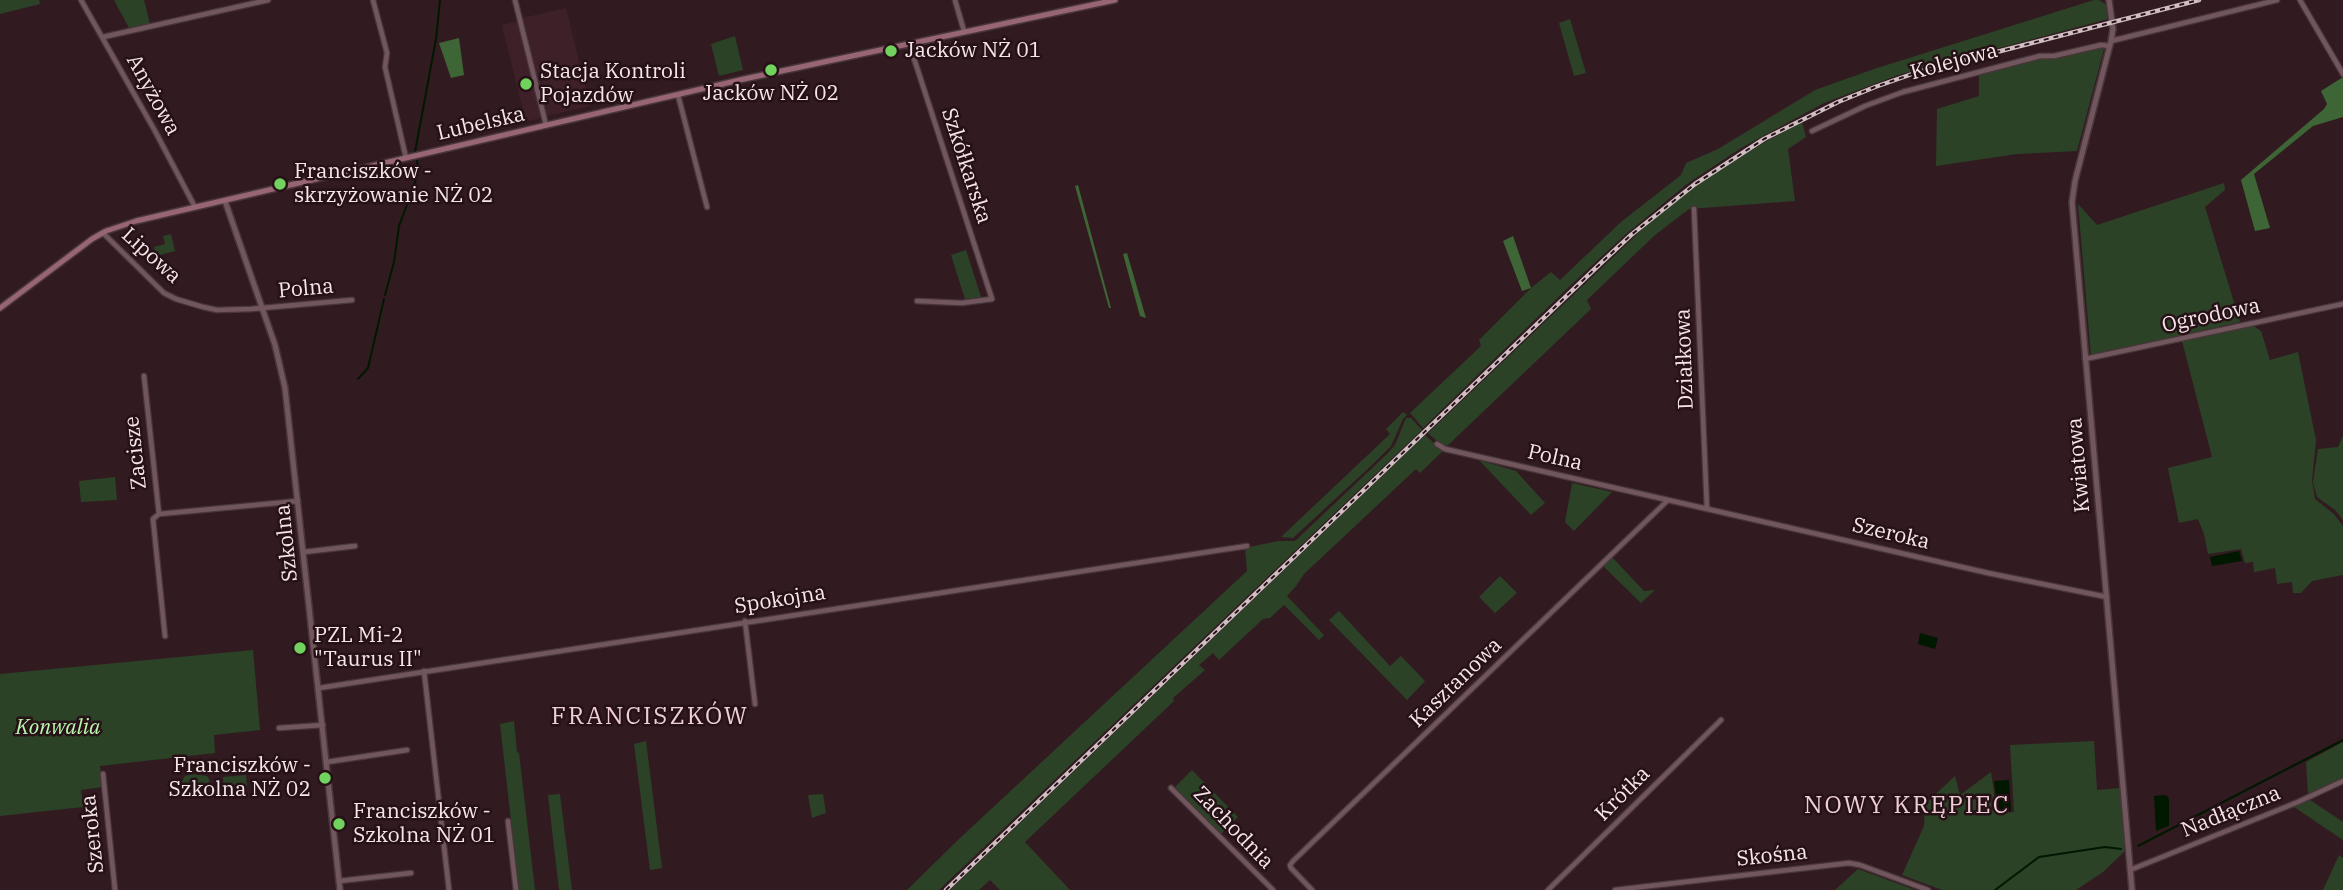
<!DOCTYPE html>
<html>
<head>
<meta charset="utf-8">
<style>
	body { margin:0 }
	canvas { display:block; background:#311a20 }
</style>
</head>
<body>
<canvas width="2343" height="890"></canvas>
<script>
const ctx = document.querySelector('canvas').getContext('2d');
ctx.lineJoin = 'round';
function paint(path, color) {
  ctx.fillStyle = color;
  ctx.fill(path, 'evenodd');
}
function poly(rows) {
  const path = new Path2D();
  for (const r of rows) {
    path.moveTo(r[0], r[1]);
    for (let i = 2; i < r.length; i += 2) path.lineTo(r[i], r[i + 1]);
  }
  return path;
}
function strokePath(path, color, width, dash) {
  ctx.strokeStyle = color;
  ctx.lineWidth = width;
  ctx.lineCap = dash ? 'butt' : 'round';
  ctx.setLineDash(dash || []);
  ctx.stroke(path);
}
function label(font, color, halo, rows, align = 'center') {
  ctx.font = font + ' "IBM Plex Serif",serif';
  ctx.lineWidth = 5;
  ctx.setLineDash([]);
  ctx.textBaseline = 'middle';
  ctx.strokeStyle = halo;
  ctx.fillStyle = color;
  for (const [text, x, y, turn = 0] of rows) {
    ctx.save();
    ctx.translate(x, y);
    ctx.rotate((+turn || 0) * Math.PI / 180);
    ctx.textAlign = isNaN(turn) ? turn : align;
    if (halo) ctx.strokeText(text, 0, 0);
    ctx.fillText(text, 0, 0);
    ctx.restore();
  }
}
paint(poly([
	[566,8,590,106,546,116,522,18],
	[519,21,542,118,526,121,502,25]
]), '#3e2029');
paint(poly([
	[0,0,39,0,40,4,0,14],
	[114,0,144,0,150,24,129,28],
	[2094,0,2099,0,2107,5,2108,19,1898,75,1824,103,1741,148,1687,184,1625,235,1574,282,1423,428,1410,413,1481,346,1479,340,1531,288,1551,272,1560,280,1621,222,1681,175,1686,163,1718,149,1815,90,1874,69],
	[1570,19,1586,73,1574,76,1559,23],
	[735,36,743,70,719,76,711,44],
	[2106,41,2077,151,2017,154,1936,166,1937,109,1979,96,1979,75],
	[1802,122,1806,137,1788,149,1795,201,1689,209,1655,235,1587,300,1591,309,1445,448,1428,433,1651,221,1700,182,1765,142],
	[2224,183,2225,190,2205,207,2240,322,2091,356,2078,204,2097,225],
	[171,234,175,251,156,256,154,247,165,244,163,236],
	[966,250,981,297,965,299,951,255],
	[2252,325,2261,331,2270,360,2298,352,2316,440,2312,480,2315,499,2334,514,2343,526,2343,575,2312,581,2301,593,2293,593,2292,582,2277,584,2275,568,2254,572,2253,562,2245,563,2241,549,2208,554,2204,534,2198,519,2179,523,2168,468,2212,457,2182,341],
	[1403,412,1407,415,1403,419,1391,446,1373,464,1293,538,1281,537,1390,434,1386,429],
	[1406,418,1411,418,1422,430,939,890,907,890,959,839,1247,571,1245,548,1278,541,1295,541,1388,453,1395,445],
	[1425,435,1443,451,1420,473,1416,469,1304,574,1296,586,1287,596,1324,635,1319,640,1284,605,1270,618,1263,619,1219,660,1213,653,1199,665,1205,670,1173,698,1174,701,1025,842,1070,890,1000,890,990,880,979,890,950,890],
	[2343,436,2343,520,2335,510,2317,497,2313,482,2318,449,2338,447],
	[1479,460,1516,471,1545,503,1531,515],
	[115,477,117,500,81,502,79,481],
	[1572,483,1612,492,1574,531,1565,522],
	[1612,557,1644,591,1655,590,1641,603,1603,566],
	[1500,576,1517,593,1495,613,1479,597],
	[1339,611,1390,666,1401,656,1425,681,1407,700,1329,620],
	[253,650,260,730,214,735,215,753,100,766,103,787,81,790,83,807,0,816,0,674],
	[514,721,517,752,519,753,535,890,519,890,500,724],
	[646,741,662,868,650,870,634,744],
	[2094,741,2097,790,2120,788,2125,851,2103,872,2076,890,1942,890,1902,875,1924,826,1925,804,1955,776,1960,795,1991,772,1997,814,2014,812,2010,745],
	[2343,742,2343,779,2308,795,2306,762],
	[1192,770,1238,817,1221,834,1174,788],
	[192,774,207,776,210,781,208,785,201,788,184,789,181,783,185,776],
	[246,775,247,788,224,790,223,777],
	[560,794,572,890,559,890,548,795],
	[823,794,826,813,812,818,808,795],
	[2310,800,2343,822,2343,840,2294,807],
	[2339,855,2343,858,2343,890,2323,890],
	[1858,869,1915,890,1835,890]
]), '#2b4227');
paint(poly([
	[459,38,464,75,451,78,439,43],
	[2343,77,2343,117,2313,126,2254,174,2270,228,2255,231,2241,180,2324,109,2327,104,2321,91],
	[1078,185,1111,308,1109,308,1075,186],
	[1513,236,1531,288,1522,291,1503,241],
	[1127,253,1146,318,1140,316,1123,254]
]), '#3d6535');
paint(poly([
	[2239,551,2242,561,2212,566,2210,557],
	[1920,633,1938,638,1935,649,1918,644],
	[2009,780,2011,811,1998,812,1994,781],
	[2163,795,2168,796,2169,800,2169,826,2156,831,2154,796]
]), '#001700');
strokePath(poly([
	[415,152,436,39,440,0],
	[385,295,394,262,399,226,415,183,418,169,417,161],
	[358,379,368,368,384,299],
	[2138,846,2343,740],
	[1995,890,2039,857,2105,847,2121,849]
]), '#001700', 2);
const minor = poly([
	[81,0,155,131,195,207],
	[373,0,387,53,385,67,406,158],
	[515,0,546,125],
	[955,0,964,31],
	[2300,0,2343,74],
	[103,37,268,0],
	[2111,41,2277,0],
	[909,43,992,299,962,303,917,301],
	[678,95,707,207],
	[1812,131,1865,106,1903,92,2040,56,2054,56,2101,45,2110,46],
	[1694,209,1707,509],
	[103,233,164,293,176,299,203,307,217,310,251,309,352,300],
	[2085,359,2343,304],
	[144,376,159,514,298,501],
	[1437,444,1445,449,1668,500,1988,573,2107,597],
	[159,514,153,519,165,636],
	[304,552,355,546],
	[745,621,755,704],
	[424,671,449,890],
	[319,688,1247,546],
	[279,728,323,725],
	[327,762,407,750],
	[103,774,115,890],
	[1171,788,1273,890],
	[508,821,516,890],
	[2130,870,2298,802,2343,781],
	[339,881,411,873],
	[1312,890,1291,868,1290,865,1293,861,1667,501],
	[1548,890,1721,720],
	[1615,890,1849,863,1860,865,1928,890]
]);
const tertiary = poly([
	[2109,0,2113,29,2111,41,2075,181,2072,202,2132,890],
	[225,201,275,345,285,388,340,890]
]);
const secondary = poly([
	[0,308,92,239,106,231,136,221,744,79,1115,0]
]);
strokePath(minor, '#48363b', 7);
strokePath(tertiary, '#48363b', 8);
strokePath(secondary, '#48363b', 8);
strokePath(minor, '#72565d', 4.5);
strokePath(tertiary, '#72565d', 5);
strokePath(secondary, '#976573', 5);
const rail = poly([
	[946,890,1601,263,1631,235,1695,184,1764,139,1838,102,1875,87,1915,73,2199,0]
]);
strokePath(rail, '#d0bec3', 4.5);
strokePath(rail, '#261117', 2, [5]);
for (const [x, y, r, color] of [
	[891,51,7,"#71d25e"],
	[771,70,7,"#71d25e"],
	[526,84,7,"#71d25e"],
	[280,184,7,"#71d25e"],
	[300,648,7,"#71d25e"],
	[325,778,7,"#71d25e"],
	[339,824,7,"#71d25e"]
]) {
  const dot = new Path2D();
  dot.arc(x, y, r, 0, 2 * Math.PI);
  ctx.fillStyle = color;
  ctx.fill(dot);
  strokePath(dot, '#261117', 2.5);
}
label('21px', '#f6e6ea', '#261117', [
	["Jacków NŻ 01",905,51],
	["Stacja Kontroli",540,72],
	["Pojazdów",540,96],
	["Jacków NŻ 02",771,94,"center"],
	["Franciszków -",294,172],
	["skrzyżowanie NŻ 02",294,196],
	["PZL Mi-2",314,636],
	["\"Taurus II\"",314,660],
	["Franciszków -",311,766,"right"],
	["Szkolna NŻ 02",311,790,"right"],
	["Franciszków -",353,812],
	["Szkolna NŻ 01",353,836]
], 'left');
label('21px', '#f6e6ea', '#261117', [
	["Kolejowa",1954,62,-15],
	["Anyżowa",153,95,61],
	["Lubelska",481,124,-13],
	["Szkółkarska",966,166,72],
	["Lipowa",151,256,42],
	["Polna",306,289,-5],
	["Ogrodowa",2211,316,-12],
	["Działkowa",1685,359,-92],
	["Zacisze",136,453,-96],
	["Polna",1555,458,13],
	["Kwiatowa",2079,465,-95],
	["Szeroka",1891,534,13],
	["Szkolna",287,543,-96],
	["Spokojna",780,600,-9],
	["Kasztanowa",1456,683,-44],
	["Krótka",1623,794,-45],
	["Nadłączna",2231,812,-22],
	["Zachodnia",1233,828,46],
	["Szeroka",93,834,-96],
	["Skośna",1772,856,-6]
]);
label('italic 21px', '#baf8ae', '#261117', [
	["Konwalia",58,728]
]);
ctx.letterSpacing = '2px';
label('24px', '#efced6', '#261117', [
	["FRANCISZKÓW",650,717],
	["NOWY KRĘPIEC",1907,806]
]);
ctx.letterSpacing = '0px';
</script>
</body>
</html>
